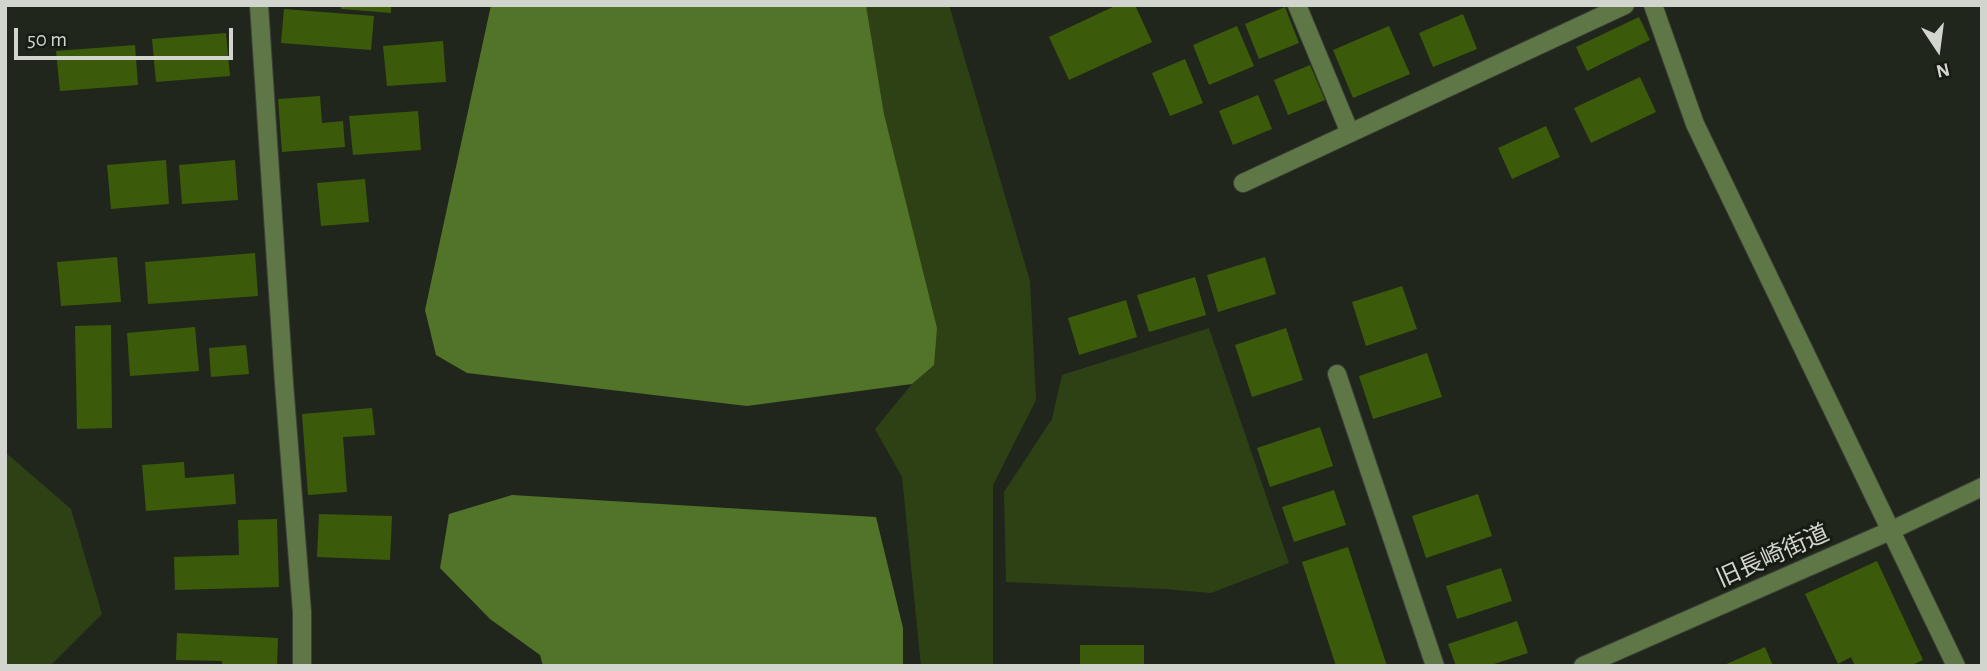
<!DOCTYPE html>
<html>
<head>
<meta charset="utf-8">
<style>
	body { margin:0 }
	#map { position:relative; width:1987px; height:671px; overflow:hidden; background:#20261b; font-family:"Alegreya Sans",sans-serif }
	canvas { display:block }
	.frame { position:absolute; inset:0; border:7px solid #d1d5ce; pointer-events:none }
	.north { position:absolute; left:1903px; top:14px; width:70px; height:70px; -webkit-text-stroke:5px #171c12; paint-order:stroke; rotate:167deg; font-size:19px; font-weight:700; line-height:28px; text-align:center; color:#d1d5ce }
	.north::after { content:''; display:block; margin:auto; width:24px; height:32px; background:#d1d5ce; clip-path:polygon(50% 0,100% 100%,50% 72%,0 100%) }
	.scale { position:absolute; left:14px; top:28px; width:219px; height:32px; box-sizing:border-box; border:4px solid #d1d5ce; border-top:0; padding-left:9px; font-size:21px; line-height:24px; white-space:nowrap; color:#d1d5ce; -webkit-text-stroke:5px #171c12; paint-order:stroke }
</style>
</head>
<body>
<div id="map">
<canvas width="1987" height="671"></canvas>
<div class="frame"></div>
<div class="north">N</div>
<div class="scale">50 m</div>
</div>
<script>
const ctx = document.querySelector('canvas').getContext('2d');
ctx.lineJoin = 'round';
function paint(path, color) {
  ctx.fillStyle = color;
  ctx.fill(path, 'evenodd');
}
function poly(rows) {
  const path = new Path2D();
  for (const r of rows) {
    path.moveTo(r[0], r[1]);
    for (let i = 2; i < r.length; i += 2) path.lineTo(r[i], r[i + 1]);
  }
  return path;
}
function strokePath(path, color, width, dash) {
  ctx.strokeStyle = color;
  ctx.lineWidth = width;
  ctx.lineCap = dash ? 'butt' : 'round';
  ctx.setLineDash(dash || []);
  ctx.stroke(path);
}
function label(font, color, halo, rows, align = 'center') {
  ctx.font = font + ' "Alegreya Sans","Noto Sans JP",sans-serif';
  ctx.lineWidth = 6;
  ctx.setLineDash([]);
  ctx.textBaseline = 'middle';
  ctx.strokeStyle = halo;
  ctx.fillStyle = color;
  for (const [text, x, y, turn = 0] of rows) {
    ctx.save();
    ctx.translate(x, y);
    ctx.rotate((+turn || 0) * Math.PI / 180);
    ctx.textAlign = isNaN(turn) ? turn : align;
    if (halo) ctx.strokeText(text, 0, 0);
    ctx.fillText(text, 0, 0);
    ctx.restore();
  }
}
paint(poly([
	[866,5,949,5,1030,281,1036,400,993,485,993,666,921,666,902,477,875,429,912,384,933,365,884,114],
	[1209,328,1289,563,1211,593,1164,589,1006,582,1004,492,1052,419,1062,375],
	[5,452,71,509,102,614,50,666,5,666]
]), '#2d4115');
paint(poly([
	[491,5,866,5,884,114,937,328,934,365,912,384,747,406,467,373,436,355,425,310],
	[512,495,876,517,903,628,903,666,543,666,540,655,490,619,440,568,449,514]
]), '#527429');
paint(poly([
	[341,5,391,5,391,13,341,9],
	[1117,5,1135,5,1152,42,1069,80,1049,37],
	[1285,7,1299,43,1259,59,1245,24],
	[284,9,374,16,371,50,281,43],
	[1463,14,1477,49,1433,67,1419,33],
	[1639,17,1650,40,1587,71,1576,47],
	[1237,26,1254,66,1209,85,1193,45],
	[1389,26,1410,74,1353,98,1333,50],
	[226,33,230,76,156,82,152,39],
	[443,41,446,82,387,86,383,46],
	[135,45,138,85,60,91,56,51],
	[1185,59,1203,103,1170,116,1152,73],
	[1310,65,1325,100,1288,115,1274,80],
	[1640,77,1656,112,1591,143,1574,108],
	[1258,95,1272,129,1233,145,1219,111],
	[320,96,322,123,343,121,345,147,282,152,278,99],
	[418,111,421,150,353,155,349,116],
	[1546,126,1560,157,1512,179,1498,148],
	[166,160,169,204,111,209,107,165],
	[235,160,238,200,182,204,179,165],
	[365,179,369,222,321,226,317,183],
	[255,253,258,296,148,304,145,262],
	[117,257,121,302,61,306,57,262],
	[1265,257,1276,294,1218,312,1207,275],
	[1195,277,1206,315,1149,332,1137,295],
	[1402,286,1417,329,1366,346,1352,302],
	[1126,300,1137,337,1079,355,1068,318],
	[111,325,112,428,77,429,75,326],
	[195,327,199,371,130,376,127,333],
	[1286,328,1303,380,1252,397,1235,345],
	[246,345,249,374,211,377,209,348],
	[1427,353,1442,397,1373,419,1359,376],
	[372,408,375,435,343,437,347,492,308,495,302,414],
	[1320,427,1333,466,1270,487,1257,448],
	[184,462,185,478,234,474,236,504,146,511,142,465],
	[1334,490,1346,525,1294,542,1282,507],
	[1478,494,1492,536,1426,558,1412,516],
	[319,514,392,516,390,560,317,557],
	[277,519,279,587,175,590,174,557,239,555,238,520],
	[1348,547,1387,666,1336,666,1302,562],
	[1877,561,1923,660,1910,666,1855,666,1851,657,1838,664,1805,594],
	[1501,568,1512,601,1457,619,1446,586],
	[1517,621,1528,653,1488,666,1456,666,1448,644],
	[177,633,278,638,277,666,222,666,222,661,176,660],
	[1080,645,1144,645,1144,666,1080,666],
	[1765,647,1773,666,1722,666]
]), '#3b5b0a');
const minor = poly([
	[259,5,284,383,302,612,302,666],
	[1297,5,1350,133],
	[1653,5,1695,124,1956,666],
	[1243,183,1625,5],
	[1337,374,1435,666],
	[1583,666,1892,530,1982,487]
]);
strokePath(minor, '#3c4238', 20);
strokePath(minor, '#5f7747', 18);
label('24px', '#d1d5ce', '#171c12', [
	["旧長崎街道",1773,556,-24]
]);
</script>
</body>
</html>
